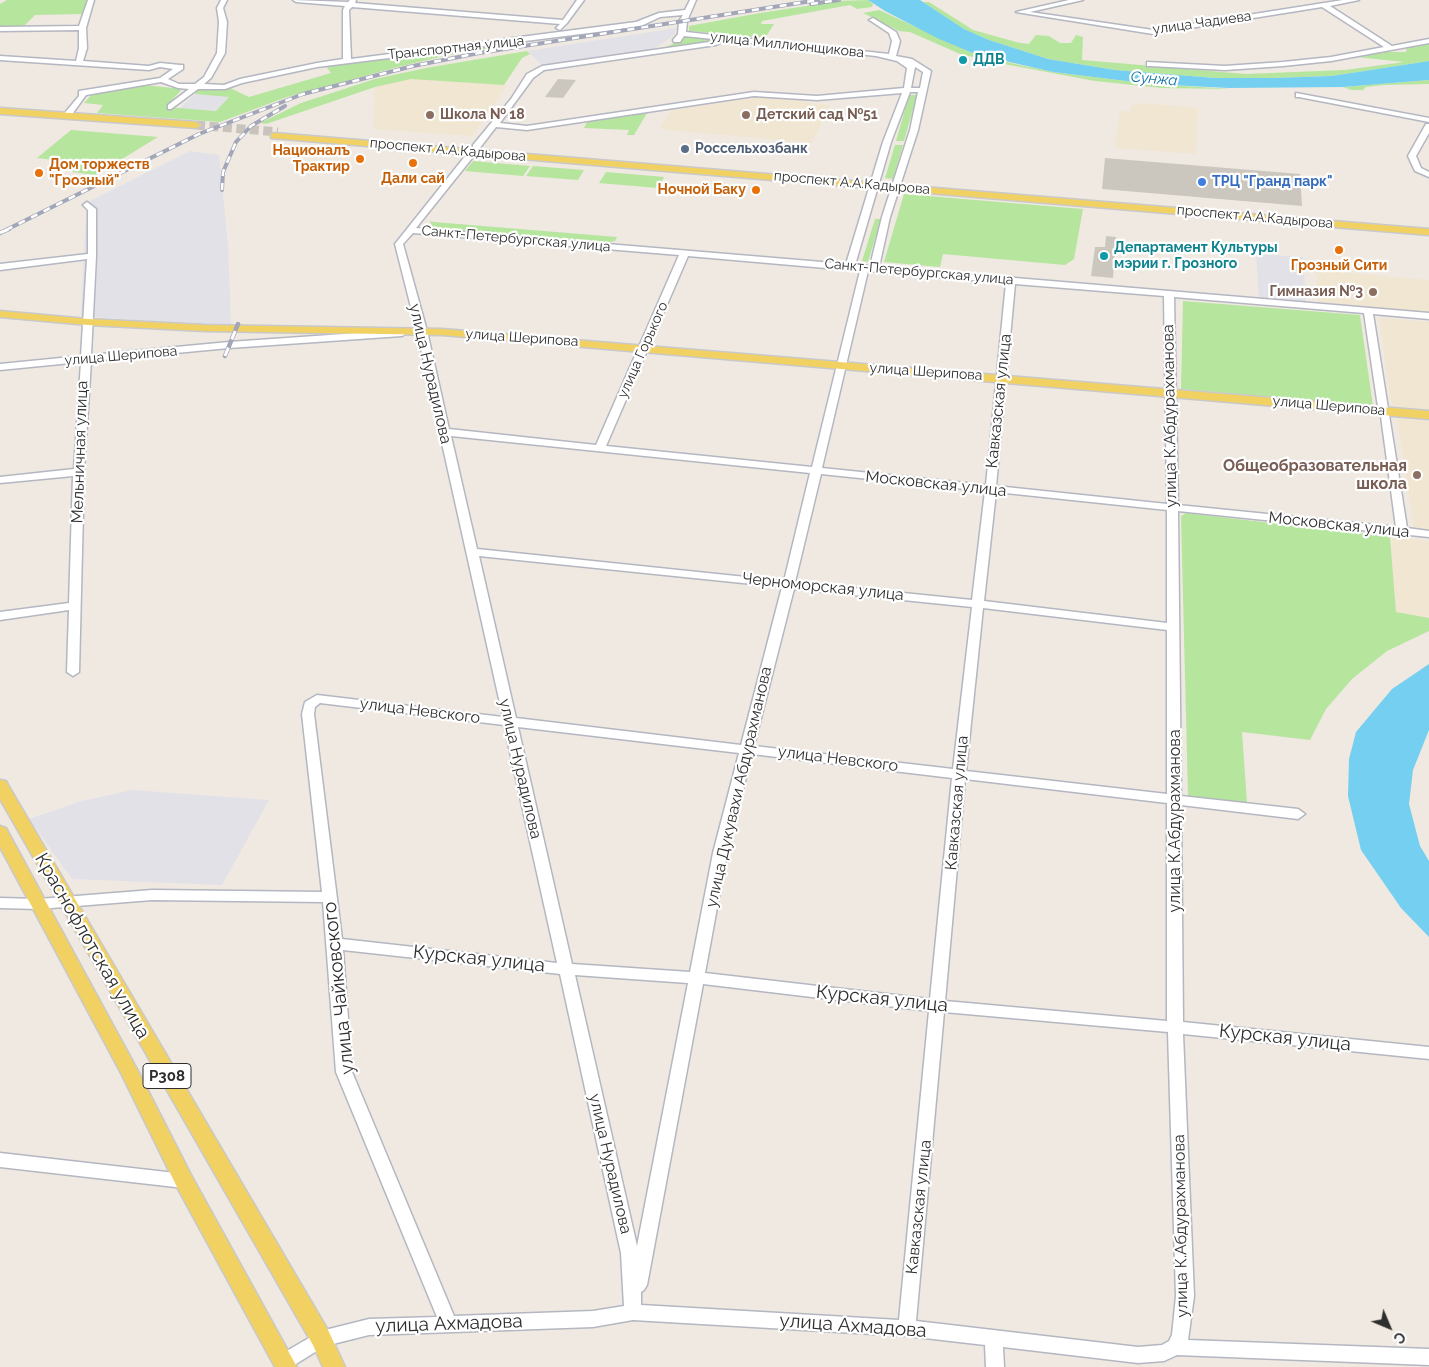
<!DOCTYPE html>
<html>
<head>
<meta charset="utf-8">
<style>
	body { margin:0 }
	#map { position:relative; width:1429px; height:1367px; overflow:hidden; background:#efe9e1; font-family:Raleway,sans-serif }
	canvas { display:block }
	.north { position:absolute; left:1364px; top:1302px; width:50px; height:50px; -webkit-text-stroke:4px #fff; paint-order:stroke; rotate:135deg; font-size:14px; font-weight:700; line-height:20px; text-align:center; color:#2e2e2e }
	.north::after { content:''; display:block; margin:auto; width:18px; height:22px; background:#2e2e2e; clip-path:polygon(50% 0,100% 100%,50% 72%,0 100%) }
</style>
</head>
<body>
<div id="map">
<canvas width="1429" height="1367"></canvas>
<div class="north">С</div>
</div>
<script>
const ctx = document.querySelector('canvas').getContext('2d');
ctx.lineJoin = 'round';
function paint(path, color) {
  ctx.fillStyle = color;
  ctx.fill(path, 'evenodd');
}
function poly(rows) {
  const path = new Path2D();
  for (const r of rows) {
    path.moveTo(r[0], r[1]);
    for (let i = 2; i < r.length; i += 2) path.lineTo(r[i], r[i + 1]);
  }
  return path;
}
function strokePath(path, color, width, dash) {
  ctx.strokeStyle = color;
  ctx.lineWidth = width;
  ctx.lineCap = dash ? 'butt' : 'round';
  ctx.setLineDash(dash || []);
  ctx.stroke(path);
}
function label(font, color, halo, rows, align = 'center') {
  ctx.font = font + ' Raleway,sans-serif';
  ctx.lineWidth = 4.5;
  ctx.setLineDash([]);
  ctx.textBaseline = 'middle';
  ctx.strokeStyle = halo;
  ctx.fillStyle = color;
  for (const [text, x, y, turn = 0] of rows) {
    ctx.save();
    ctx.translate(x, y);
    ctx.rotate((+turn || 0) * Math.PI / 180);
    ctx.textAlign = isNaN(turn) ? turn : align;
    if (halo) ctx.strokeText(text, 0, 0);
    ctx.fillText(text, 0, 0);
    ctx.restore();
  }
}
paint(poly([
	[677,28,673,36,650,51,542,65,527,51],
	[195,94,230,96,216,111,179,109],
	[190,151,219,155,228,245,231,327,81,316,85,230,88,202],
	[1256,254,1303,257,1306,303,1259,299],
	[132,790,269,800,222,885,72,879,29,819,82,801]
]), '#e3e1e8');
paint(poly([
	[411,78,507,85,472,136,374,129,375,87],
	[759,97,807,100,807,103,830,105,812,143,659,129,671,110],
	[1143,103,1198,108,1196,154,1115,148,1120,111,1130,112,1131,106],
	[1316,270,1429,280,1429,314,1317,305],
	[1379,318,1429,322,1429,412,1392,408],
	[1397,418,1429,421,1429,530,1414,528],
	[1390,537,1429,541,1429,618,1396,613]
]), '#f0e6d1');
paint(poly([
	[7,0,87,0,82,14,35,15,23,27,0,28,0,4],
	[868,0,873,4,872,7,857,9,850,5,762,21,761,24,774,24,765,38,689,31,689,26,760,13,839,1],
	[923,2,929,2,973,30,1020,43,1029,44,1036,35,1049,36,1060,43,1071,43,1076,35,1083,37,1082,60,1246,74,1345,70,1404,62,1357,57,1382,52,1406,52,1407,47,1429,43,1429,61,1332,76,1274,78,1215,78,1115,70,1048,59,989,40,964,29],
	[879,10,975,54,1015,64,1053,72,1151,84,1232,89,1162,88,1095,81,999,63,960,54,910,32,899,31,863,13],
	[682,34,735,40,661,50,674,43],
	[570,35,444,56,394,68,287,97,220,122,97,113,103,105,84,103,94,92,144,85,182,89,166,107,216,111,229,97,195,94,198,89,230,88,249,97,331,73,325,65],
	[527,51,530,54,522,58,504,85,411,79,375,87,266,124,260,123,301,103,375,79,426,68],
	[1429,80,1429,84,1384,85,1366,87,1363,90,1352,90,1343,87],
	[909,95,917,95,904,141,896,141],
	[647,113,634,135,627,135,629,130,584,128,587,122],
	[71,130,158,137,96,175,72,172,82,163,37,158],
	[895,145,903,145,893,179,885,178],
	[473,161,530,166,523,176,465,171],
	[533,166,584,170,578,180,526,176],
	[606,172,664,177,658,188,599,183],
	[904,194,1083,209,1074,259,1065,265,943,254,940,267,884,262],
	[875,219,881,219,868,262,862,261],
	[430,221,434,222,617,237,615,241,610,242,443,229,432,226],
	[1183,301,1360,315,1373,406,1181,389],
	[1186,513,1390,537,1396,612,1429,618,1429,631,1387,651,1352,679,1326,709,1310,740,1242,732,1247,803,1188,796,1181,516]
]), '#b6e59e');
paint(poly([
	[868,0,920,0,964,29,989,40,1048,59,1115,70,1215,78,1274,78,1332,76,1429,61,1429,80,1343,87,1228,88,1151,84,1053,72,975,54,937,38,885,11],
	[1429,664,1429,730,1413,770,1409,804,1420,846,1429,861,1429,937,1401,908,1361,850,1348,796,1349,759,1356,732,1392,689]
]), '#75cff0');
paint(poly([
	[558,79,576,80,563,98,545,97],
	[1105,158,1300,174,1302,206,1102,189],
	[1106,236,1116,237,1113,278,1091,276,1095,247,1105,247]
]), '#cbc7bf');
strokePath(poly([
	[196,125,278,132]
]), '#c8c4bd', 9, [9, 4.5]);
const minor = poly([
	[88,0,94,0,86,28,87,48,83,61,149,66,160,63,180,65,183,65,183,69,168,79,179,84,195,84,204,77,217,53,219,22,217,8,221,0,227,0,223,8,227,22,225,53,211,78,204,84,224,85,240,79,317,63,343,59,343,10,345,6,296,2,293,0,348,2,350,0,356,0,355,3,563,20,577,0,584,0,567,23,560,30,556,28,560,24,352,7,349,10,351,59,636,22,659,13,685,10,690,0,696,0,687,21,686,32,889,54,892,41,889,33,871,21,869,20,873,18,896,32,900,41,896,56,912,59,931,71,918,130,890,217,879,267,1007,278,1011,276,1015,278,1429,313,1429,319,1373,314,1407,528,1429,531,1429,537,1178,511,1181,796,1298,809,1305,814,1298,819,1181,805,1183,1022,1429,1047,1429,1059,1183,1034,1194,1296,1188,1340,1429,1349,1429,1365,1177,1355,1164,1361,1138,1363,1003,1347,1004,1367,986,1367,985,1345,907,1336,633,1320,593,1327,369,1335,325,1346,291,1367,277,1367,275,1362,278,1356,321,1331,369,1319,437,1317,336,1072,323,902,152,900,39,909,0,908,0,898,39,899,152,890,322,892,302,714,305,702,317,695,503,717,417,331,395,244,470,150,477,152,416,228,846,264,883,142,902,93,817,100,754,96,527,130,496,127,479,149,473,149,473,145,511,99,527,74,542,66,716,41,720,43,716,45,544,70,533,78,500,123,527,126,754,92,817,96,904,88,907,68,897,61,876,56,684,36,680,42,674,42,673,40,678,34,679,21,683,15,660,17,641,26,613,30,317,67,242,83,225,89,198,89,171,109,168,109,168,105,189,89,178,88,161,82,86,95,70,117,67,117,63,115,79,96,79,91,160,78,173,69,160,67,149,70,0,60,0,56,76,61,79,48,79,30,0,31,0,27,79,26,88,0],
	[915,67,923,72,920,88,911,88,915,67],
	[910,92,918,92,910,130,882,217,870,266,855,265,891,142,910,92],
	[413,233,679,255,596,445,449,429,427,331,403,244,413,233],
	[688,256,860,271,812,467,606,446,688,256],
	[868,271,1006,283,986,485,822,468,868,271],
	[1015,284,1164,296,1167,504,996,486,1015,284],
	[1174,297,1364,313,1378,407,1380,409,1396,527,1178,505,1174,297],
	[451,436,810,473,784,581,477,549,451,436],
	[821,474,985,491,972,600,795,582,821,474],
	[996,492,1167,510,1167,623,984,601,996,492],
	[479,556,782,587,741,745,516,718,479,556],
	[794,589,972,607,953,769,754,746,794,589],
	[983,608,1167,630,1167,794,966,771,983,608],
	[320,703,504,725,557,963,342,939,314,714,315,707,320,703],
	[518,727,739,753,713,853,690,972,572,964,518,727],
	[752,754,952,778,930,999,705,973,727,853,752,754],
	[965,779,1167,803,1167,1021,945,1001,965,779],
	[343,950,560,974,621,1253,624,1306,593,1311,454,1316,352,1072,343,950],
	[575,975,688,983,637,1246,575,975],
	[703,984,929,1011,899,1320,641,1305,641,1292,644,1290,647,1285,703,984],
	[944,1012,1168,1032,1176,1296,1172,1335,1169,1341,1162,1345,1138,1347,916,1321,944,1012],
	[1069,0,1083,0,1030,12,1153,30,1343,0,1359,0,1330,6,1392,46,1429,39,1429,43,1331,61,1283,66,1225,70,1150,66,1147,66,1147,62,1225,66,1283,62,1331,57,1384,47,1322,7,1153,34,1016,12,1069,0],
	[1296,93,1429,118,1429,122,1299,97,1296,97,1296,93],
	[1426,124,1429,124,1429,133,1416,156,1421,168,1429,172,1429,177,1415,171,1408,156,1426,124],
	[87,202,96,209,96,256,91,355,229,342,402,330,407,333,402,336,229,348,91,361,84,472,79,672,73,676,67,672,69,610,0,620,0,612,69,603,73,476,0,483,0,477,74,469,81,362,0,370,0,364,81,356,87,259,0,270,0,264,88,254,88,210,83,205,87,202],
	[0,1153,184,1174,190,1176,192,1181,190,1186,184,1188,0,1167,0,1153]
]);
const major = poly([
	[0,108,196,122,201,125,196,128,0,114,0,108],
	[274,133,1429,229,1429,235,271,138,271,134,274,133],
	[0,311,88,319,205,325,442,329,1429,411,1429,419,442,335,205,331,88,325,0,317,0,311],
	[0,780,6,781,8,785,329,1332,345,1367,323,1367,313,1345,0,799,0,780],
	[0,826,6,828,8,832,139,1073,191,1175,297,1367,275,1367,177,1187,121,1073,0,847,0,826]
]);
strokePath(minor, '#b4b7c1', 3);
strokePath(major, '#c9c9c9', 3);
paint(minor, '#fff');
paint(major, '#f2d163');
const railFar1 = poly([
	[811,4,839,0],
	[222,190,223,172,236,142,251,126,285,106],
	[6,230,199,134,303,94,413,66,479,53,818,0]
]);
const rail = poly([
	[0,233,9,229],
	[225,356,238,324]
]);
strokePath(railFar1, '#a3a6b8', 4);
strokePath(rail, '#a3a6b8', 4.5);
strokePath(railFar1, '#fff', 2.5, [7]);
strokePath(rail, '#fff', 3, [9]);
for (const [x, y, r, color] of [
	[963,60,5,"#0f9aa8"],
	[430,115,5,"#8d6e63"],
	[746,115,5,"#8d6e63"],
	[685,149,5,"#5c6f8a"],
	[360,159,5,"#e8710a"],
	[413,163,5,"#e8710a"],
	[39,173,5,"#e8710a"],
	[1202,182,5,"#3f7fe0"],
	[756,190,5,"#e8710a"],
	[1339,250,5,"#e8710a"],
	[1104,256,5,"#0f9aa8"],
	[1373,292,5,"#8d6e63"],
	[1417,475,5,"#8d6e63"]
]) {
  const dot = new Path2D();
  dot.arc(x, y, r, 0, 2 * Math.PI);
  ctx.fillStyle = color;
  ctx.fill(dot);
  strokePath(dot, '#fff', 2);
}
label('14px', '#2e2e2e', '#fff', [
	["улица Чадиева",1202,23,-8],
	["улица Миллионщикова",787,45,6],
	["Транспортная улица",456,48,-6],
	["проспект А.А.Кадырова",448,150,5],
	["проспект А.А.Кадырова",852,183,5],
	["проспект А.А.Кадырова",1255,217,5],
	["Санкт-Петербургская улица",516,239,5],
	["Санкт-Петербургская улица",919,272,5],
	["улица Шерипова",522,338,4],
	["улица Горького",643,350,-66],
	["улица Шерипова",121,356,-5],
	["улица Шерипова",926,372,4],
	["улица Шерипова",1329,406,5]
]);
label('bold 14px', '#0d838f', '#fff', [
	["ДДВ",973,60],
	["Департамент Культуры",1114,248],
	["мэрии г. Грозного",1114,264]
], 'left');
label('bold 14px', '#785e54', '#fff', [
	["Школа № 18",440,115],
	["Детский сад №51",756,115],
	["Гимназия №3",1363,292,"right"]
], 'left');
label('bold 14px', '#4e5e75', '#fff', [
	["Россельхозбанк",695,149]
], 'left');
label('bold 14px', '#c56008', '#fff', [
	["Националъ",350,151],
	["Трактир",350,167],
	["Дом торжеств",49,165,"left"],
	["\"Грозный\"",49,181,"left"],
	["Дали сай",413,179,"center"],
	["Ночной Баку",746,190],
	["Грозный Сити",1339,266,"center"]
], 'right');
label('bold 14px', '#366cbe', '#fff', [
	["ТРЦ \"Гранд парк\"",1212,182]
], 'left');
label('italic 15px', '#0d6fa3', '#fff', [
	["Сунжа",1154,79,5]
]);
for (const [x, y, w] of [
	[167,1076,48]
]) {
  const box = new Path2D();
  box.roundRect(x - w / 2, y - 12.5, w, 25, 4);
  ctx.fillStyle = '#fff';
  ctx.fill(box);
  strokePath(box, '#2e2e2e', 1);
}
label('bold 15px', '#2e2e2e', null, [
	["P308",167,1076]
]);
label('16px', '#2e2e2e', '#fff', [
	["улица Нурадилова",430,374,77],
	["Кавказская улица",999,401,-84],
	["улица К.Абдурахманова",1170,416,-91],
	["Мельничная улица",80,452,-88],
	["Московская улица",936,484,6],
	["Московская улица",1339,525,6],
	["Черноморская улица",823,587,6],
	["улица Невского",420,711,7],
	["улица Невского",838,759,7],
	["улица Нурадилова",520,769,77],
	["улица Дукувахи Абдурахманова",739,787,-77],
	["Кавказская улица",957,803,-85],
	["улица К.Абдурахманова",1175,821,-90],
	["улица Нурадилова",610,1164,77],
	["Кавказская улица",919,1207,-84],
	["улица К.Абдурахманова",1181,1226,-91]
]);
label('bold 16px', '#785e54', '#fff', [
	["Общеобразовательная",1407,466],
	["школа",1407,484]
], 'right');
label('19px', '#2e2e2e', '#fff', [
	["Краснофлотская улица",92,946,60],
	["Курская улица",479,959,6],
	["улица Чайковского",339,988,-96],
	["Курская улица",882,999,6],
	["Курская улица",1285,1038,6],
	["улица Ахмадова",449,1324,-2],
	["улица Ахмадова",853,1326,4]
]);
</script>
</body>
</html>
